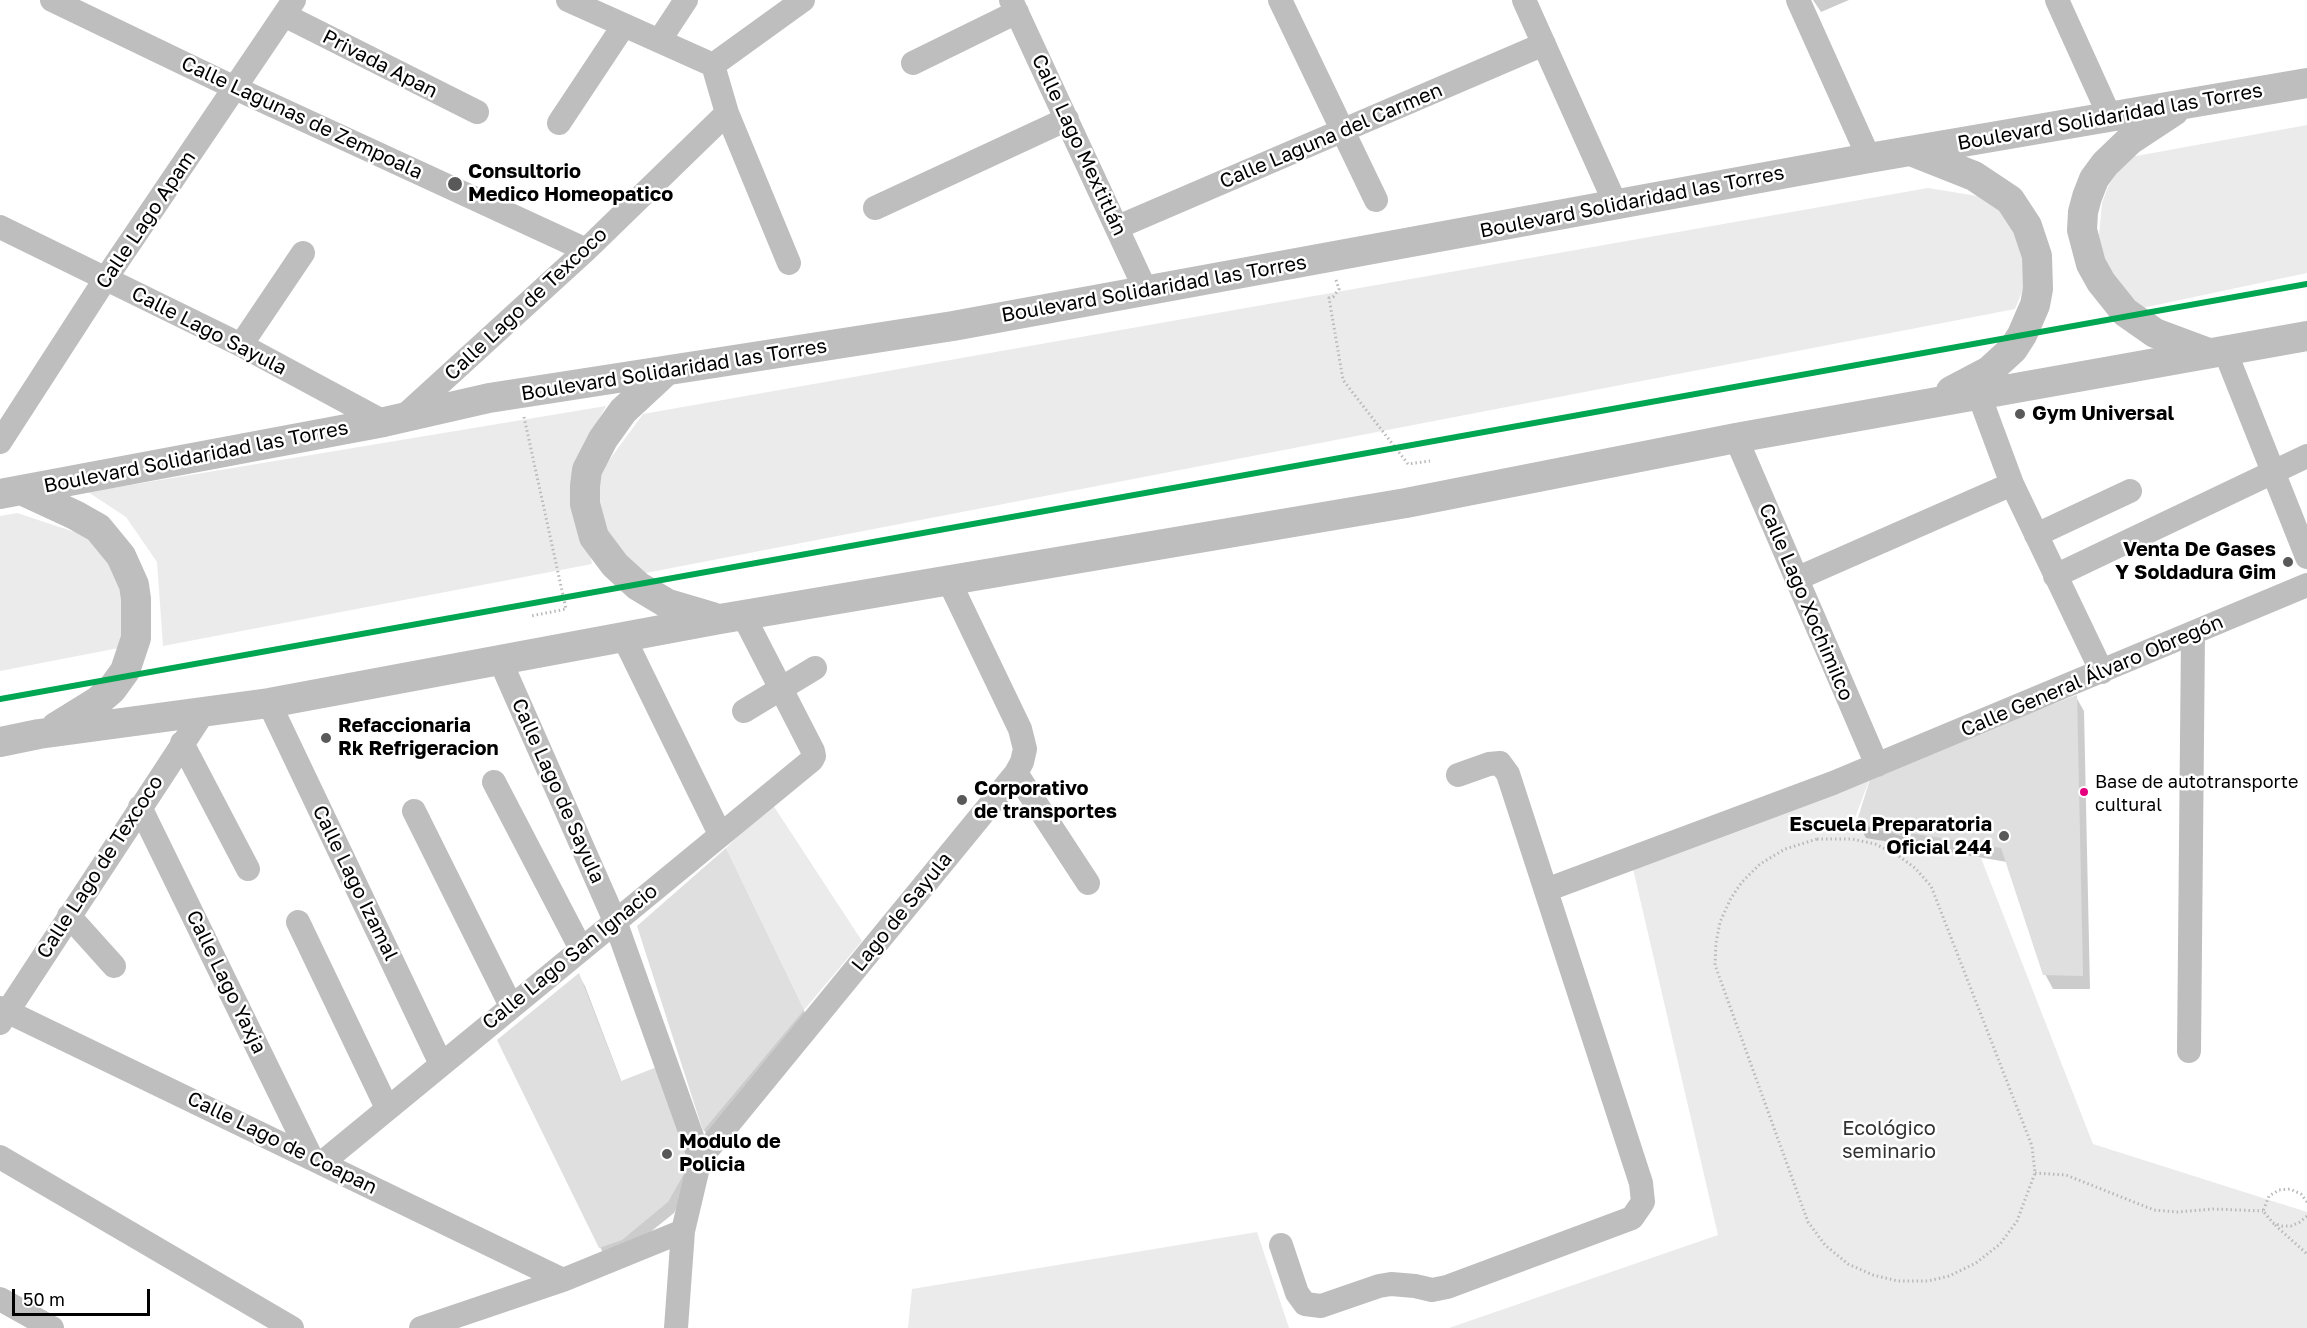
<!DOCTYPE html>
<html>
<head>
<meta charset="utf-8">
<style>
	body { margin:0 }
	#map { position:relative; width:2307px; height:1328px; overflow:hidden; background:#fff; font-family:"Golos Text",sans-serif }
	canvas { display:block }
	.scale { position:absolute; left:12px; top:1289px; width:138px; height:27px; box-sizing:border-box; border:3px solid #000; border-top:0; padding-left:8px; font-size:18px; line-height:21px; white-space:nowrap; color:#000; -webkit-text-stroke:4px #fff; paint-order:stroke }
</style>
</head>
<body>
<div id="map">
<canvas width="2307" height="1328"></canvas>
<div class="scale">50 m</div>
</div>
<script>
const ctx = document.querySelector('canvas').getContext('2d');
ctx.lineJoin = 'round';
function paint(path, color) {
  ctx.fillStyle = color;
  ctx.fill(path, 'evenodd');
}
function poly(rows) {
  const path = new Path2D();
  for (const r of rows) {
    path.moveTo(r[0], r[1]);
    for (let i = 2; i < r.length; i += 2) path.lineTo(r[i], r[i + 1]);
  }
  return path;
}
function strokePath(path, color, width, dash) {
  ctx.strokeStyle = color;
  ctx.lineWidth = width;
  ctx.lineCap = dash ? 'butt' : 'round';
  ctx.setLineDash(dash || []);
  ctx.stroke(path);
}
function label(font, color, halo, rows, align = 'center') {
  ctx.font = font + ' "Golos Text",sans-serif';
  ctx.lineWidth = 5;
  ctx.setLineDash([]);
  ctx.textBaseline = 'middle';
  ctx.strokeStyle = halo;
  ctx.fillStyle = color;
  for (const [text, x, y, turn = 0] of rows) {
    ctx.save();
    ctx.translate(x, y);
    ctx.rotate((+turn || 0) * Math.PI / 180);
    ctx.textAlign = isNaN(turn) ? turn : align;
    if (halo) ctx.strokeText(text, 0, 0);
    ctx.fillText(text, 0, 0);
    ctx.restore();
  }
}
paint(poly([
	[2307,125,2307,273,2128,311,2110,284,2099,236,2102,203,2108,187,2125,158],
	[1928,188,2008,201,2036,257,2015,309,630,576,618,564,591,485,643,414],
	[606,406,574,465,592,564,163,646,157,562,126,517,88,492],
	[17,513,102,541,128,590,124,647,0,671,0,516],
	[1872,773,1853,823,1981,858,2093,1144,2307,1212,2307,1328,1449,1328,1718,1235,1631,860],
	[771,802,862,941,804,1010,726,848],
	[1257,1232,1289,1328,908,1328,912,1289]
]), '#ebebeb');
paint(poly([
	[1813,0,1849,0,1821,12],
	[2076,697,2084,711,2090,989,2053,989,2045,974,2007,862,1866,838,1858,823],
	[731,860,809,1021,710,1140,704,1130,639,927],
	[579,976,585,986,622,1083,695,1174,674,1213,628,1250,606,1258,600,1247]
]), '#0003');
paint(poly([
	[2077,695,2083,976,2043,975,2001,848,1856,824,1872,773],
	[726,848,804,1010,703,1131,637,926],
	[579,973,621,1081,657,1067,690,1163,668,1202,622,1240,599,1248,497,1040]
]), '#dfdfdf');
strokePath(poly([
	[1336,280,1339,289,1333,297,1329,298,1343,380,1408,464,1430,461],
	[524,417,566,609,531,616],
	[1817,839,1852,839,1875,844,1896,854,1915,868,1931,886,2032,1146,2035,1173,2017,1221,2000,1244,1976,1263,1949,1276,1928,1281,1898,1281,1873,1275,1848,1264,1825,1245,1808,1222,1715,965,1716,943,1720,922,1731,898,1742,882,1760,864,1785,849,1817,839],
	[2035,1173,2066,1175,2154,1210,2178,1212,2213,1209,2263,1211],
	[2307,1202,2301,1194,2290,1189,2279,1190,2269,1196,2263,1211,2273,1223,2282,1226,2291,1226,2300,1222,2307,1216],
	[2275,1225,2307,1254]
]), '#b9b9b9', 3, [1.5, 3]);
strokePath(poly([
	[52,0,235,88,586,250],
	[568,0,713,65,727,113,789,263],
	[1011,0,1146,291],
	[1280,0,1376,200],
	[1524,0,1616,205],
	[1798,0,1869,158],
	[2057,0,2110,117],
	[284,15,477,112],
	[659,41,686,0],
	[913,63,1017,12],
	[713,65,803,0],
	[559,123,624,25],
	[875,208,1067,119],
	[0,227,241,345,384,422],
	[1118,227,1544,44],
	[241,345,303,253],
	[2225,351,2307,557],
	[1979,395,2012,484,2102,672],
	[402,418,586,250,727,113],
	[1736,438,1877,765],
	[0,442,106,278,294,0],
	[2036,535,2130,491],
	[2055,576,2307,456],
	[1796,579,2012,484],
	[624,638,720,834],
	[500,660,615,921,700,1159],
	[269,703,441,1064],
	[744,711,815,668],
	[182,743,248,869],
	[1016,773,1088,883],
	[494,782,581,949],
	[140,807,311,1157],
	[414,811,511,1006],
	[1546,890,1833,783,2307,585],
	[69,916,114,966],
	[298,922,387,1108],
	[0,1008,563,1280],
	[0,1023,203,713],
	[2189,1051,2193,634],
	[0,1157,292,1328],
	[323,1162,812,760,814,756,813,751,743,615],
	[1281,1245,1297,1293,1305,1304,1321,1306,1379,1286,1391,1284,1415,1286,1432,1290,1447,1287,1632,1218,1643,1202,1641,1183,1508,774,1500,763,1489,764,1458,775],
	[0,1299,52,1328],
	[421,1328,563,1280,683,1231],
	[676,1328,683,1231,700,1159,1016,773,1022,762,1025,749,1020,729,948,579]
]), '#bebebe', 24);
strokePath(poly([
	[2174,111,2130,140,2105,164,2094,179,2087,197,2083,212,2082,230,2091,264,2101,282,2125,312,2155,333,2206,352],
	[1911,151,1974,176,2010,200,2027,226,2037,256,2038,289,2035,305,2022,335,2013,349,1989,371,1951,391],
	[665,372,623,411,603,439,587,470,585,486,585,504,594,537,615,565,638,586,668,604,712,617],
	[21,490,75,515,98,528,121,556,134,585,136,599,136,638,125,671,112,689,98,701,56,727],
	[0,494,384,422,489,398,953,326,1869,158,2307,83],
	[0,742,39,734,269,703,720,619,1406,503,1736,438,2307,336]
]), '#bebebe', 30);
strokePath(poly([
	[0,699,2307,284]
]), '#00a651', 6);
for (const [x, y, r, color] of [
	[455,184,8,"#595959"],
	[2020,414,6,"#595959"],
	[2288,562,6,"#595959"],
	[326,738,6,"#595959"],
	[2084,792,5,"#e5007d"],
	[962,800,6,"#595959"],
	[2004,836,6,"#595959"],
	[667,1154,6,"#595959"]
]) {
  const dot = new Path2D();
  dot.arc(x, y, r, 0, 2 * Math.PI);
  ctx.fillStyle = color;
  ctx.fill(dot);
  strokePath(dot, '#fff', 2);
}
label('18px', '#000', '#fff', [
	["Base de autotransporte",2095,782],
	["cultural",2095,805]
], 'left');
label('20px', '#000', '#fff', [
	["Privada Apan",380,64,27],
	["Boulevard Solidaridad las Torres",2110,117,-10],
	["Calle Lagunas de Zempoala",302,118,25],
	["Calle Laguna del Carmen",1331,136,-23],
	["Calle Lago Mextitlán",1079,145,65],
	["Boulevard Solidaridad las Torres",1632,202,-11],
	["Calle Lago Apam",146,220,-56],
	["Boulevard Solidaridad las Torres",1154,289,-10],
	["Calle Lago de Texcoco",526,304,-43],
	["Calle Lago Sayula",209,331,27],
	["Boulevard Solidaridad las Torres",674,370,-9],
	["Boulevard Solidaridad las Torres",196,457,-11],
	["Calle Lago Xochimilco",1806,602,67],
	["Calle General Álvaro Obregón",2092,676,-23],
	["Calle Lago de Sayula",558,791,66],
	["Calle Lago de Texcoco",100,867,-57],
	["Calle Lago Izamal",355,883,64],
	["Lago de Sayula",902,912,-51],
	["Calle Lago San Ignacio",570,957,-39],
	["Calle Lago Yaxja",226,982,64],
	["Calle Lago de Coapan",282,1143,26]
]);
label('bold 20px', '#000', '#fff', [
	["Consultorio",468,172],
	["Medico Homeopatico",468,195],
	["Gym Universal",2032,414],
	["Venta De Gases",2276,550,"right"],
	["Y Soldadura Gim",2276,573,"right"],
	["Refaccionaria",338,726],
	["Rk Refrigeracion",338,749],
	["Corporativo",974,789],
	["de transportes",974,812],
	["Escuela Preparatoria",1992,825,"right"],
	["Oficial 244",1992,848,"right"],
	["Modulo de",679,1142],
	["Policia",679,1165]
], 'left');
label('20px', '#323232', '#fff', [
	["Ecológico",1889,1129],
	["seminario",1889,1152]
]);
</script>
</body>
</html>
